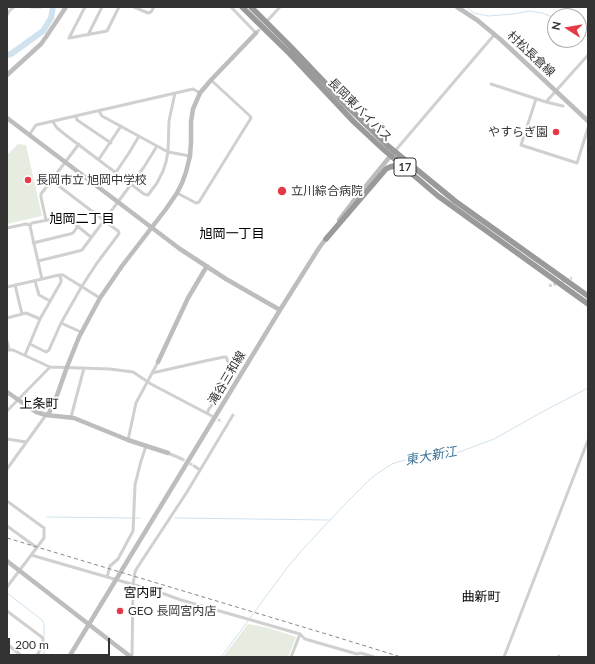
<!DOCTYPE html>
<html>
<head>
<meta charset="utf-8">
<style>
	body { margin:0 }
	#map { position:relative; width:595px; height:664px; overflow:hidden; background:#fff; font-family:Lato,sans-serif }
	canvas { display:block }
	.frame { position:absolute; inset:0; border:8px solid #333; pointer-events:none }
	.north { position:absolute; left:547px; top:8px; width:40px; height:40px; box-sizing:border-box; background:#fff; border:1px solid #adadad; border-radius:50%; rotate:282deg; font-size:11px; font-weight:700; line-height:16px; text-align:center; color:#333 }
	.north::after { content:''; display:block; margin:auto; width:14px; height:18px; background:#e63946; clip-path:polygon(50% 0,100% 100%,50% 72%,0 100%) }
	.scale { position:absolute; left:8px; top:638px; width:102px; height:18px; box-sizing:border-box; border:2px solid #333; border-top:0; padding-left:5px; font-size:12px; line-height:14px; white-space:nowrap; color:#333; -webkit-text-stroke:3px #fff; paint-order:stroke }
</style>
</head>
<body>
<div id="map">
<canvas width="595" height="664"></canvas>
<div class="frame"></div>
<div class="north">N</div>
<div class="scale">200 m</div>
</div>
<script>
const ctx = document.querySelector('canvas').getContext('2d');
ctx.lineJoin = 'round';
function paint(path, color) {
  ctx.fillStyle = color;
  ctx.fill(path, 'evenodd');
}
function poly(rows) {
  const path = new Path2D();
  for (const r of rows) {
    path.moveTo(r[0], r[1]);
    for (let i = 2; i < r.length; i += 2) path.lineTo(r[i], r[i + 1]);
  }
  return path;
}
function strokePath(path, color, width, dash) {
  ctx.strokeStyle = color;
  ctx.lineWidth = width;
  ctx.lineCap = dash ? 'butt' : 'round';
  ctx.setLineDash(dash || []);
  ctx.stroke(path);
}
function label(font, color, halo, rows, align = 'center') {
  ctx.font = font + ' Lato,"Noto Sans JP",sans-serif';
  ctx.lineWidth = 4;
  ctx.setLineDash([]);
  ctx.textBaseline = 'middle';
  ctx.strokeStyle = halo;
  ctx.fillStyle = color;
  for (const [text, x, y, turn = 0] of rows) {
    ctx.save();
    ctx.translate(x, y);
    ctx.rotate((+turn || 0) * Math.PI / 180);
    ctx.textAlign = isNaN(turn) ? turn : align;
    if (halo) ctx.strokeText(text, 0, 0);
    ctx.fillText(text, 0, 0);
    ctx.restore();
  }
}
paint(poly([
	[18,144,26,145,42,216,7,224,7,155],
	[248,624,269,628,296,637,288,657,223,657]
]), '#e6ecdf');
strokePath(poly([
	[467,7,474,13,488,16,513,14,529,11,542,13,555,18],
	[579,29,588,38],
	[47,517,132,518],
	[135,518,140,518],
	[175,518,329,520],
	[7,593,42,620,44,624,44,636],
	[250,618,287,568,302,550,347,502,370,479,381,471,392,464,398,462,416,457,434,455,454,454,494,439,544,411,588,388],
	[44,646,44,657],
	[221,657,248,621]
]), '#cfe2ee', 1);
strokePath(poly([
	[7,55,11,54,43,31,51,18,53,7]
]), '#cfe2ee', 6);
strokePath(poly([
	[549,286,572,278],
	[210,415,222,422],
	[182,459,194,466]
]), '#d6d6d6', 3, [3, 1.5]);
strokePath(poly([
	[31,7,41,7],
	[134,7,148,13,151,12,154,7],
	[231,7,256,33,259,30],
	[7,15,10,10,14,7],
	[267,21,280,7],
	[88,35,102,7],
	[69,38,107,31,119,7],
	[69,38,85,7],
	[491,84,546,102,588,55],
	[536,99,521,145,577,163,588,128],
	[546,102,563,106],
	[99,111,102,116,168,152,190,156],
	[76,116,77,120,111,143],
	[53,122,57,128,67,136,144,194,148,195,157,183,163,171,166,162,168,152,169,121,175,93],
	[29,135,36,125,193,89,200,93],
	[395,151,494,35],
	[99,159,121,126],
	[116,172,129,153,139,136],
	[177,193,196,203,199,202,251,118,250,116,211,80],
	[46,220,41,197,41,194,79,144],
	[7,228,26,224,30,225],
	[91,237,66,217,64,217,32,223,31,224,30,226,42,279,59,275,63,275,100,298],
	[33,243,70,234,73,233,78,226],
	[38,261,79,251,82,250,144,167,157,146],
	[35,281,39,295,50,301],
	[15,285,22,314],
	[7,287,42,279],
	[7,318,26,313,40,319],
	[61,323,81,332],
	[7,341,9,349],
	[30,344,46,352,49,350,61,323,82,286,97,263,118,235,119,233,118,231,51,180],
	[7,350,13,350,50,367,110,369,133,372,151,384,210,415],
	[25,355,40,319,61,282,61,279,59,275],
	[152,373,205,361,224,357,226,357,227,359,233,374,209,409,207,413],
	[7,411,50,367],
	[71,417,84,368],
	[7,439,26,442],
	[128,440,136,403,158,362],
	[168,453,182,459],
	[194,466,200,470],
	[7,469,46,415],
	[7,501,44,528,44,538,7,587],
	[7,526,36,547],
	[31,555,159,592,181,600,300,634,305,639,357,654,361,653,374,657],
	[107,577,110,566,118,559,133,531,135,485,141,461,146,446],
	[7,611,43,638,43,645,36,657],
	[7,644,23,657],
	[132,657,133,585,135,572,137,568,187,492,233,415],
	[291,657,300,634],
	[504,657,588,440],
	[559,657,559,656]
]), '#d0d0d0', 3);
strokePath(poly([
	[457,7,477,20,500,39,588,121],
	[7,75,41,44,46,37,66,7],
	[7,118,180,249,226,279,280,310],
	[339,220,352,203,392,154],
	[158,362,188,298,207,266],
	[7,392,36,412,46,415,74,418,128,440,168,453],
	[46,415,49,413,55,401,67,367,79,337,100,298,122,266,166,209,177,193,182,183,186,172,190,156,191,142,191,122,193,109,200,93,211,80,256,33],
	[7,561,131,657],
	[69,657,280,310,319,248,327,237]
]), '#bdbdbd', 4.5);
strokePath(poly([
	[242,7,290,54,354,122,384,150,438,196,588,304],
	[251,7,291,47,348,107,388,146,455,201,588,296],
	[326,239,386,169,390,167,394,166,402,169,404,171]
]), '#9a9a9a', 5.5);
strokePath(poly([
	[7,538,333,636,401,657]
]), '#888', 1, [4, 3]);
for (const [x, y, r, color] of [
	[556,132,4,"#e63946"],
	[28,180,4,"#e63946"],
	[282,191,5,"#e63946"],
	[120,611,4,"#e63946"]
]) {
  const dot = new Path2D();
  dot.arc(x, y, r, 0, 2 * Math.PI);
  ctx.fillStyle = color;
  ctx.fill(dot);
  strokePath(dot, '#fff', 1.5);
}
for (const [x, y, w] of [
	[405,167,22]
]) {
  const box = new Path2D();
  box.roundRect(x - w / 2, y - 9, w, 18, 3);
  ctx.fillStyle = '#fff';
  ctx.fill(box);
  strokePath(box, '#333', 1);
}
label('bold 11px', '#333', null, [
	["17",405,167]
]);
label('12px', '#333', '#fff', [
	["村松長倉線",531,54,43],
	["長岡東バイパス",360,110,45],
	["滝谷三和線",227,378,-59]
]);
label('12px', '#333', '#fff', [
	["やすらぎ園",548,132,"right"],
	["長岡市立 旭岡中学校",36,180],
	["立川綜合病院",291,191],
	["GEO 長岡宮内店",128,611]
], 'left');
label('13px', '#000', '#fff', [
	["旭岡二丁目",82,219],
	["旭岡一丁目",232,234],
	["上条町",39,404],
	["宮内町",143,593],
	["曲新町",481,597]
]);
label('italic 13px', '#3f7597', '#fff', [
	["東大新江",431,456,-10]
]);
</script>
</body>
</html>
